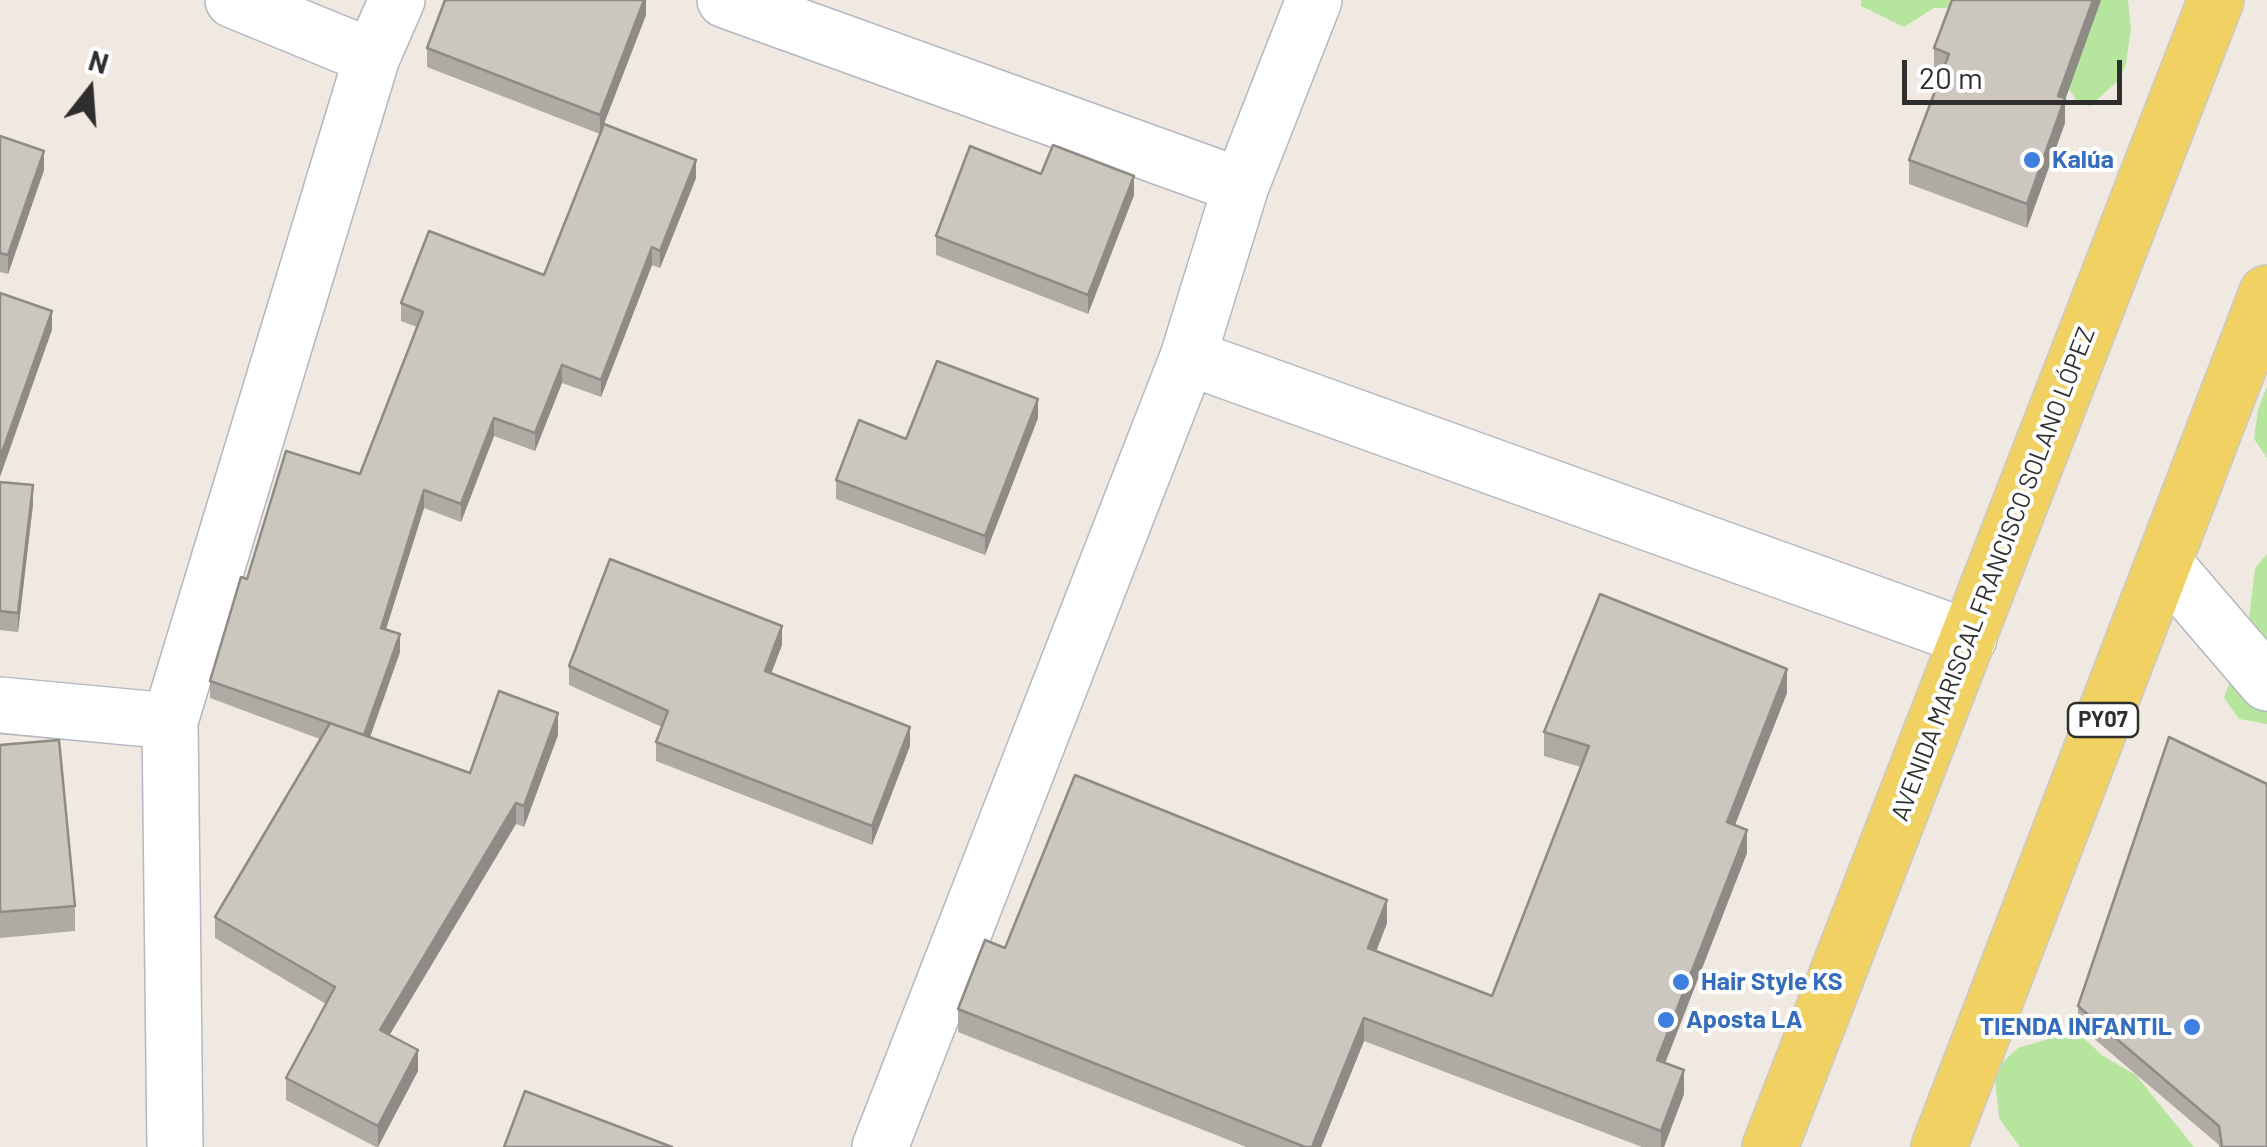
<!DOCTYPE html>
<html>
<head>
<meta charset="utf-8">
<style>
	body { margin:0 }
	#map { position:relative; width:2267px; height:1147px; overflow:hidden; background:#efe9e1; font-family:Barlow,sans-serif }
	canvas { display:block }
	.north { position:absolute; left:40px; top:40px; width:100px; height:100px; -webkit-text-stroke:8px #fff; paint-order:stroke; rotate:17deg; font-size:28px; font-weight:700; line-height:40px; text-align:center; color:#2e2e2e }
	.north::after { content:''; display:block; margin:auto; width:35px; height:45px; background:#2e2e2e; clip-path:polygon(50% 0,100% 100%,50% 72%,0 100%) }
	.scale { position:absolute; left:1902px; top:60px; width:220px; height:45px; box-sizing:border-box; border:5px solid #2e2e2e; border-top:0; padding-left:12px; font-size:30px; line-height:35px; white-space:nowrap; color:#2e2e2e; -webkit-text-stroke:8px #fff; paint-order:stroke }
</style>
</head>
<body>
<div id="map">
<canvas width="2267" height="1147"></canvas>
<div class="north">N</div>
<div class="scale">20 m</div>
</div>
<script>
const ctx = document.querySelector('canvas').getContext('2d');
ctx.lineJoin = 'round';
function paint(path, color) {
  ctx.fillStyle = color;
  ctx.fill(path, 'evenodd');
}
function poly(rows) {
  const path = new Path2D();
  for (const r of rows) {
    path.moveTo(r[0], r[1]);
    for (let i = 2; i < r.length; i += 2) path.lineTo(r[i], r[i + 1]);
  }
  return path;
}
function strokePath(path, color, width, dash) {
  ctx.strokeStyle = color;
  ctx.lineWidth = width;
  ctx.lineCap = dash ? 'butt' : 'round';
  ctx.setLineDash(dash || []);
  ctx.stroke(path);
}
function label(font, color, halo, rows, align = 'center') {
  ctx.font = font + ' Barlow,sans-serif';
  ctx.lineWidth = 8;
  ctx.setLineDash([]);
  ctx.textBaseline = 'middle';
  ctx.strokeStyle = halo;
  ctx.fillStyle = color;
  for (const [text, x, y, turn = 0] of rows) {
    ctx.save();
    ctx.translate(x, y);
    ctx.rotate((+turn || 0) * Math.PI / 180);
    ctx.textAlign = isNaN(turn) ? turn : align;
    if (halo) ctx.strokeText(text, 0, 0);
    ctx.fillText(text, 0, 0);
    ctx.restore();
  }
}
paint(poly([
	[1861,0,1964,0,1947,8,1934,8,1904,27,1861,6],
	[2092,0,2128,0,2131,29,2126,64,2119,80,2090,106,2079,104,2057,71],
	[2267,387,2267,458,2254,439,2258,409],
	[2267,554,2267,724,2239,719,2224,698,2248,628,2255,568],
	[2079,1034,2103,1056,2136,1075,2194,1147,2020,1147,1999,1118,1994,1070,2018,1048,2051,1038]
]), '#b6e59e');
const street = poly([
	[233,0,372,57],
	[725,0,1241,186],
	[1188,357,1969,638],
	[2164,563,2267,683],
	[0,705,170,721],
	[175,1147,170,721,372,57,397,0],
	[880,1147,1188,357,1241,186,1314,0]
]);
const primary = poly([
	[1770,1147,2216,0],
	[1939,1147,2267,293]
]);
strokePath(street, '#b4b7c1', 58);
strokePath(primary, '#c9c9c9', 58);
strokePath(street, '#fff', 55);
strokePath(primary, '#f2d163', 55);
paint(poly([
	[646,0,646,15,600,134,427,67,427,48],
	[1952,0,2101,0,2065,100,2065,123,2027,228,1909,184,1909,160,1941,75,1934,73,1934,48],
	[0,136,44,170,8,274,0,272],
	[1041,174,1134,195,1088,314,936,255,936,236],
	[696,178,660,268,652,265,601,397,562,383,535,451,494,436,461,522,424,508,386,629,400,652,370,737,470,773,558,735,524,827,516,824,389,1035,418,1071,378,1147,376,1147,286,1100,286,1078,326,1004,215,938,215,917,320,739,210,698,210,681,247,579,360,474,417,327,401,321,401,303,544,275],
	[1038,418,985,555,836,499,836,480,906,439],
	[0,482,33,504,18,632,0,630],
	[782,645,771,673,910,746,872,845,656,761,656,742,662,727,569,685,569,666],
	[1787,693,1735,825,1747,853,1665,1063,1684,1094,1664,1147,1642,1147,1364,1041,1321,1147,1246,1147,958,1032,958,1009,1005,948,1387,923,1376,952,1492,996,1581,767,1544,756,1544,732],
	[0,745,75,906,75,931,0,938],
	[2078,1006,2267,1147,2219,1147,2219,1145,2078,1025]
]), '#afaba4');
paint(poly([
	[644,0,646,0,646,15,600,134,600,115],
	[2093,0,2101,0,2065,100,2065,123,2027,228,2027,204,2058,96],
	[44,151,44,170,8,274,8,255],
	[696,160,696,178,660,268,660,251],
	[1134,176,1134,195,1088,314,1088,295],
	[652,247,652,265,601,397,601,380],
	[52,311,52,330,0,477,0,458],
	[562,365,562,383,535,451,535,433],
	[1038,399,1038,418,985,555,985,536],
	[494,418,494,436,461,522,461,504],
	[33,485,33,504,18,632,18,613],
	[424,490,424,508,381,645,381,628],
	[782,626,782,645,765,690,765,671],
	[400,634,400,652,364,754,364,737],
	[1787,669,1787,693,1727,845,1727,822],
	[558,713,558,735,524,827,524,806],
	[910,727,910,746,872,845,872,826],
	[516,803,516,824,380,1051,380,1030],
	[1747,830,1747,853,1657,1084,1657,1060],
	[1387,900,1387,923,1368,972,1368,948],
	[1364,1018,1364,1041,1321,1147,1312,1147],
	[418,1050,418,1071,378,1147,378,1126],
	[1684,1070,1684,1094,1664,1147,1661,1147,1661,1131]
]), '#8e8b86');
const building = poly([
	[445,0,644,0,600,115,427,48,445,0],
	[1952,0,2093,0,2058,96,2065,98,2027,204,1909,160,1949,54,1934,48,1952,0],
	[604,124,696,160,660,251,652,247,601,380,562,365,535,433,494,418,461,504,424,490,381,628,400,634,364,735,210,681,241,577,247,579,286,451,360,474,423,312,401,303,429,231,544,275,604,124],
	[0,136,44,151,8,255,0,253,0,136],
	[1053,145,1134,176,1088,295,936,236,970,146,1041,174,1053,145],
	[0,293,52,311,0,458,0,293],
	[937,361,1038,399,985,536,836,480,859,420,906,439,937,361],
	[0,482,33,485,18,613,0,611,0,482],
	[610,559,782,626,765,671,910,727,872,826,656,742,668,711,569,666,610,559],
	[1600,594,1787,669,1727,822,1747,830,1657,1060,1684,1070,1661,1131,1364,1018,1312,1147,1305,1147,958,1009,985,940,1005,948,1075,775,1387,900,1368,948,1492,996,1589,746,1544,732,1600,594],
	[499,691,558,713,524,806,516,803,380,1030,418,1050,378,1126,286,1078,335,987,215,917,330,723,470,773,499,691],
	[2169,737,2267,784,2267,1147,2222,1147,2219,1126,2078,1006,2169,737],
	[59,740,75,906,0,912,0,745,59,740],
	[525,1091,672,1147,504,1147,525,1091]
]);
paint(building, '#cbc7bf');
strokePath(building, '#8e8b86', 2.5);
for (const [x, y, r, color] of [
	[2032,160,10,"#3f7fe0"],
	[1681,982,10,"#3f7fe0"],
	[1666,1020,10,"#3f7fe0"],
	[2192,1027,10,"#3f7fe0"]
]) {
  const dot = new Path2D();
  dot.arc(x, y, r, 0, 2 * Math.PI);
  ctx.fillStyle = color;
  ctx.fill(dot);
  strokePath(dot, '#fff', 4);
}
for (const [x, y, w] of [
	[2103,720,70]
]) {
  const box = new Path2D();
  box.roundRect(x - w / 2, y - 17, w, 34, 8);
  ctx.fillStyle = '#fff';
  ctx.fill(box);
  strokePath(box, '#2e2e2e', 2.5);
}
label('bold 22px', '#2e2e2e', null, [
	["PY07",2103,720]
]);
label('bold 25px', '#366cbe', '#fff', [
	["Kalúa",2052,160],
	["Hair Style KS",1701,982],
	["Aposta LA",1686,1020],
	["TIENDA INFANTIL",2172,1027,"right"]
], 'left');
label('25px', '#2e2e2e', '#fff', [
	["AVENIDA MARISCAL FRANCISCO SOLANO LÓPEZ",1993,574,-69]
]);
</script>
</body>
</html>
